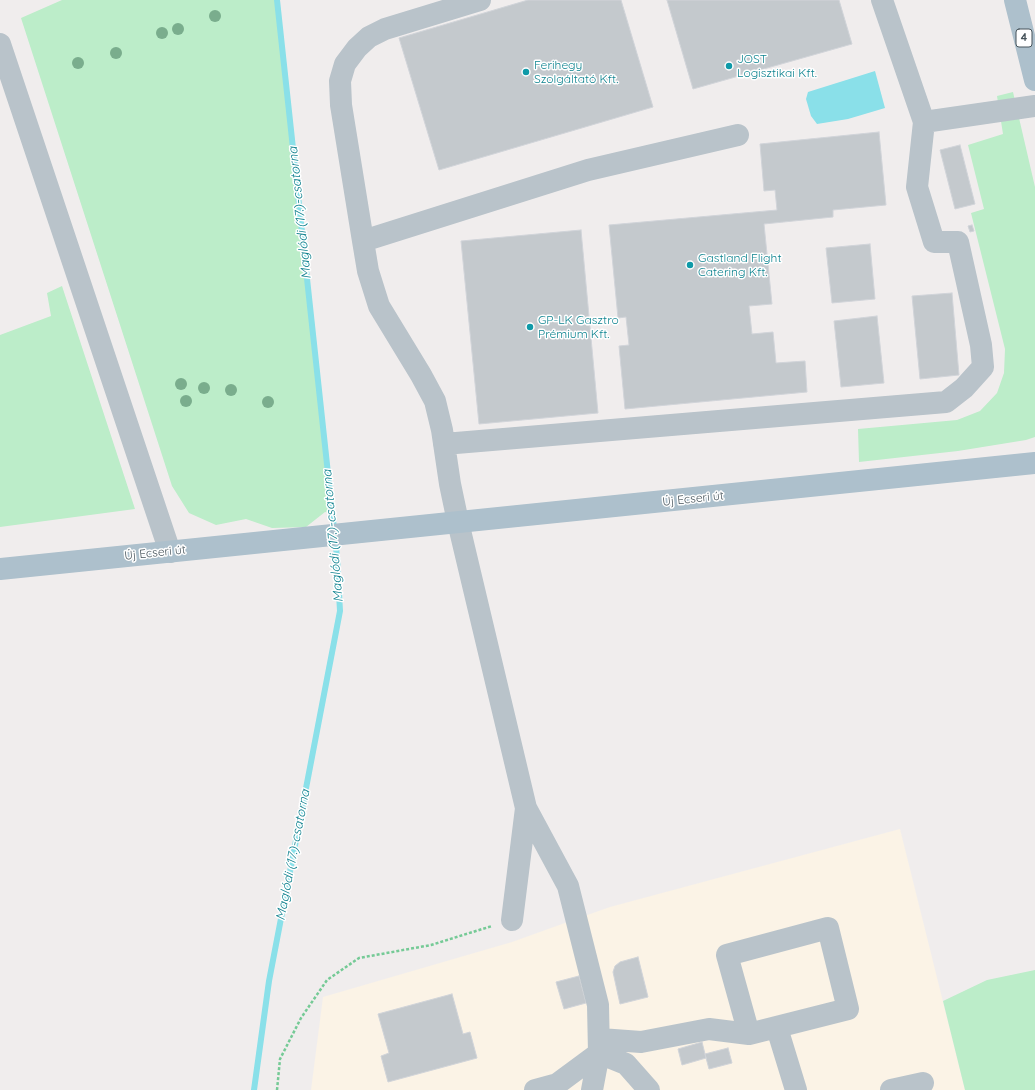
<!DOCTYPE html>
<html>
<head>
<meta charset="utf-8">
<style>
	body { margin:0 }
	canvas { display:block; background:#f0eded }
</style>
</head>
<body>
<canvas width="1035" height="1090"></canvas>
<script>
const ctx = document.querySelector('canvas').getContext('2d');
ctx.lineJoin = 'round';
function paint(path, color) {
  ctx.fillStyle = color;
  ctx.fill(path, 'evenodd');
}
function poly(rows) {
  const path = new Path2D();
  for (const r of rows) {
    path.moveTo(r[0], r[1]);
    for (let i = 2; i < r.length; i += 2) path.lineTo(r[i], r[i + 1]);
  }
  return path;
}
function strokePath(path, color, width, dash) {
  ctx.strokeStyle = color;
  ctx.lineWidth = width;
  ctx.lineCap = dash ? 'butt' : 'round';
  ctx.setLineDash(dash || []);
  ctx.stroke(path);
}
function label(font, color, halo, rows, align = 'center') {
  ctx.font = font + ' Quicksand,sans-serif';
  ctx.lineWidth = 3;
  ctx.setLineDash([]);
  ctx.textBaseline = 'middle';
  ctx.strokeStyle = halo;
  ctx.fillStyle = color;
  for (const [text, x, y, turn = 0] of rows) {
    ctx.save();
    ctx.translate(x, y);
    ctx.rotate((+turn || 0) * Math.PI / 180);
    ctx.textAlign = isNaN(turn) ? turn : align;
    if (halo) ctx.strokeText(text, 0, 0);
    ctx.fillText(text, 0, 0);
    ctx.restore();
  }
}
paint(poly([
	[900,829,965,1090,311,1090,323,997,512,942,576,919,610,907]
]), '#fbf3e6');
paint(poly([
	[62,0,277,0,332,514,325,512,306,527,272,528,246,519,216,525,189,513,172,486,21,18],
	[1013,92,1035,187,1035,437,1026,440,958,451,859,462,858,429,957,420,980,411,997,393,1004,373,1005,349,971,213,984,209,968,145,1003,134,997,96],
	[62,286,135,509,0,527,0,335,51,316,47,293],
	[1035,970,1035,1090,965,1090,943,1001,987,980]
]), '#bcedc9');
paint(poly([
	[875,71,885,108,848,119,817,124,811,116,806,99,808,92]
]), '#8ae0e9');
strokePath(poly([
	[254,1090,269,981,340,611,337,557,277,0]
]), '#8ae0e9', 6);
const building = poly([
	[528,0,621,0,653,107,439,170,399,38,528,0],
	[667,0,839,0,852,44,693,89,667,0],
	[879,132,886,205,833,210,833,217,764,224,772,304,749,306,752,334,773,332,776,363,805,361,807,392,625,409,619,346,629,345,626,317,618,318,609,225,777,210,775,190,764,191,760,144,879,132],
	[960,145,975,204,955,209,940,150,960,145],
	[972,225,974,231,970,232,968,226,972,225],
	[581,230,598,413,479,424,461,241,581,230],
	[870,244,875,299,832,303,826,248,870,244],
	[952,293,959,375,920,379,912,296,952,293],
	[877,316,884,383,841,387,834,321,877,316],
	[638,957,648,997,620,1004,613,972,615,966,620,962,638,957],
	[579,976,586,1003,564,1009,556,982,579,976],
	[452,994,463,1034,470,1032,477,1058,388,1082,381,1056,389,1053,378,1014,452,994],
	[702,1042,706,1058,682,1065,678,1049,702,1042],
	[728,1048,732,1063,709,1069,705,1054,728,1048]
]);
paint(building, '#c4c9cd');
strokePath(building, '#d1d4d9', 1);
strokePath(poly([
	[277,1090,280,1059,301,1018,327,980,359,958,431,945,492,926]
]), '#75ca96', 2.5, [3, 2]);
strokePath(poly([
	[882,0,924,122,1035,106],
	[0,44,170,552],
	[363,241,341,105,340,81,345,64,357,48,369,37,385,29,480,0],
	[444,444,946,402,964,388,983,367,981,345,958,242,934,242,917,187,924,122],
	[512,920,526,808],
	[777,1028,796,1090],
	[600,1039,641,1042,709,1029,749,1034,848,1009,828,928,727,955,749,1034],
	[535,1090,557,1084,599,1053],
	[592,1090,599,1053],
	[649,1090,626,1064,599,1053,598,1005,568,886,526,808,458,522,450,484,442,430,435,401,421,375,379,306,368,271,363,241,588,170,738,135],
	[891,1090,923,1083]
]), '#b9c3ca', 22);
strokePath(poly([
	[1015,0,1035,80],
	[0,569,1035,463]
]), '#adc0cc', 22);
ctx.fillStyle = '#7aad8d';
for (const [x, y] of [
	[215,16],
	[178,29],
	[162,33],
	[116,53],
	[78,63],
	[181,384],
	[204,388],
	[231,390],
	[186,401],
	[268,402]
]) {
  ctx.beginPath();
  ctx.arc(x, y, 6, 0, 2 * Math.PI);
  ctx.fill();
}
for (const [x, y, r, color] of [
	[729,66,4,"#0f9aa8"],
	[526,72,4,"#0f9aa8"],
	[690,265,4,"#0f9aa8"],
	[530,327,4,"#0f9aa8"]
]) {
  const dot = new Path2D();
  dot.arc(x, y, r, 0, 2 * Math.PI);
  ctx.fillStyle = color;
  ctx.fill(dot);
  strokePath(dot, '#fff', 1.5);
}
for (const [x, y, w] of [
	[1024,38,16]
]) {
  const box = new Path2D();
  box.roundRect(x - w / 2, y - 9, w, 18, 3);
  ctx.fillStyle = '#fff';
  ctx.fill(box);
  strokePath(box, '#46535a', 1);
}
label('bold 11px', '#46535a', null, [
	["4",1024,38]
]);
label('12px', '#0d838f', '#fff', [
	["JOST",737,59],
	["Logisztikai Kft.",737,73],
	["Ferihegy",534,65],
	["Szolgáltató Kft.",534,79],
	["Gastland Flight",698,258],
	["Catering Kft.",698,272],
	["GP-LK Gasztro",538,320],
	["Prémium Kft.",538,334]
], 'left');
label('12px', '#46535a', '#fff', [
	["Új Ecseri út",693,499,-6],
	["Új Ecseri út",155,553,-6]
]);
label('italic 13px', '#0f818e', '#fff', [
	["Maglódi (17.)-csatorna",300,213,-96],
	["Maglódi (17.)-csatorna",333,536,-95],
	["Maglódi (17.)-csatorna",293,855,-79]
]);
</script>
</body>
</html>
